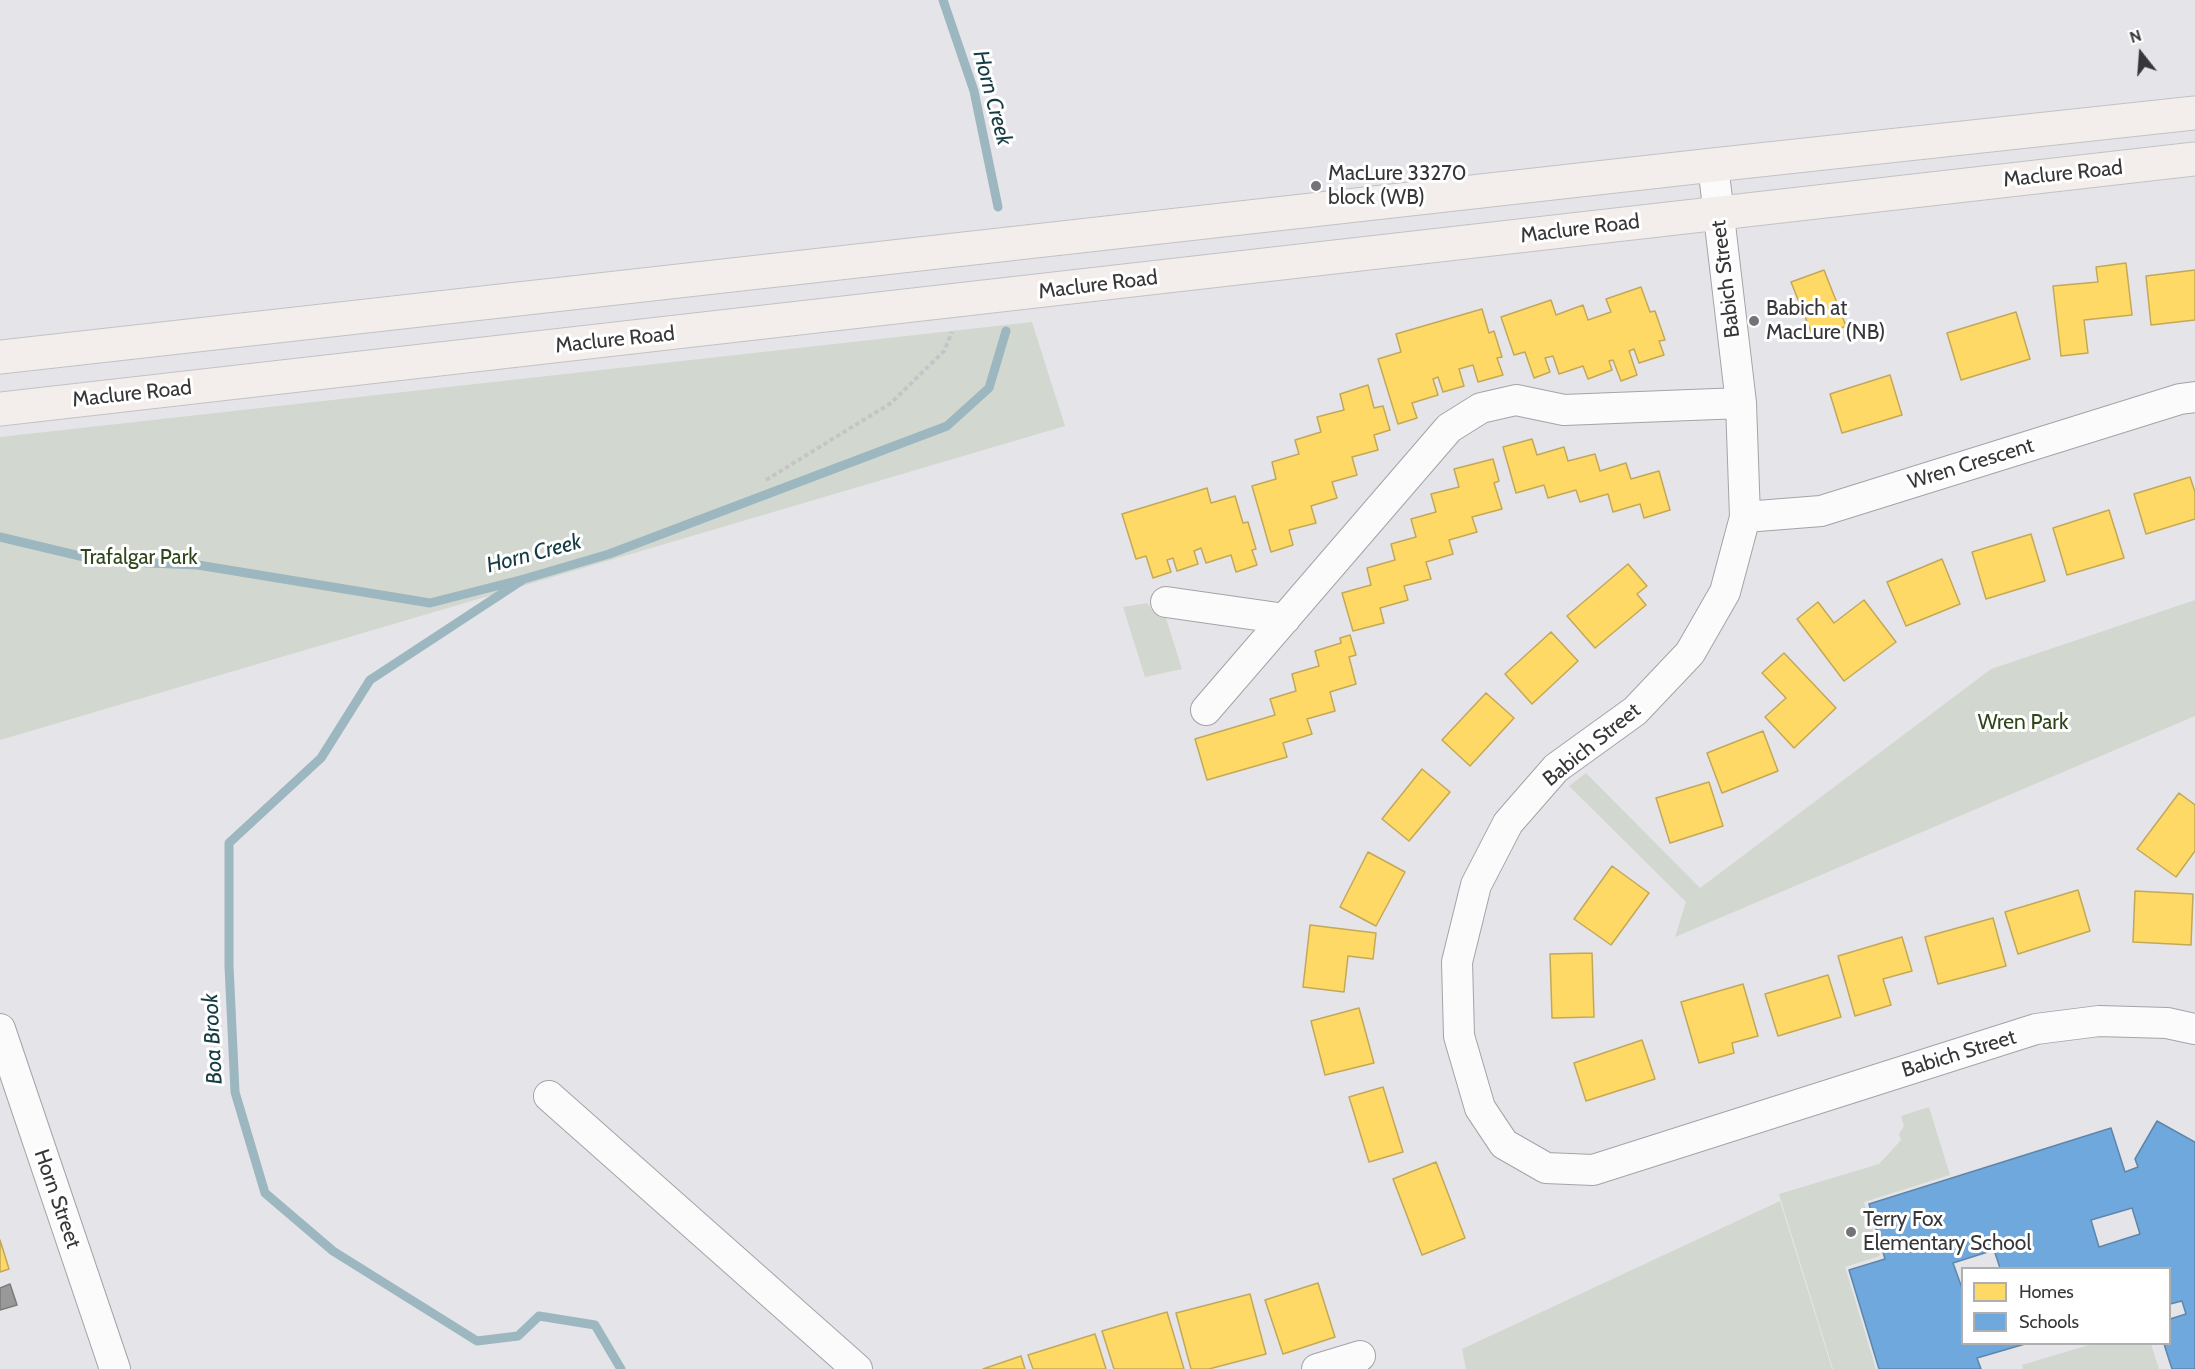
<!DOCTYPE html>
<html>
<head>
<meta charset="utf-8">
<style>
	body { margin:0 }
	#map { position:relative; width:2195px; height:1369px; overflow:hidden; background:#e5e4e9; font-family:Cabin,sans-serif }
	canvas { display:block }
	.legend { position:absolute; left:1961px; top:1267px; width:210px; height:78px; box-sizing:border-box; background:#fff; border:2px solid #afafb0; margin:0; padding:8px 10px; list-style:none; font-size:18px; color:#373639 }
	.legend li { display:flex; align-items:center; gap:12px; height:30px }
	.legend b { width:30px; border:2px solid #afafb0 }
	.north { position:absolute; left:2111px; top:24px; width:60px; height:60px; -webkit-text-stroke:4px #fff; paint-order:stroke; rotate:343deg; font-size:16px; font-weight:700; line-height:24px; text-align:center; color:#373639 }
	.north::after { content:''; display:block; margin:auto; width:21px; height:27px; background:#373639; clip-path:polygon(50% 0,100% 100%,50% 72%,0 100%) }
</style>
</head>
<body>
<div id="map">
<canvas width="2195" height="1369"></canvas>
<ul class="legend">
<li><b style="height:16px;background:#ffd966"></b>Homes</li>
<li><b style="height:16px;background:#6fa8dc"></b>Schools</li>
</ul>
<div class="north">N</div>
</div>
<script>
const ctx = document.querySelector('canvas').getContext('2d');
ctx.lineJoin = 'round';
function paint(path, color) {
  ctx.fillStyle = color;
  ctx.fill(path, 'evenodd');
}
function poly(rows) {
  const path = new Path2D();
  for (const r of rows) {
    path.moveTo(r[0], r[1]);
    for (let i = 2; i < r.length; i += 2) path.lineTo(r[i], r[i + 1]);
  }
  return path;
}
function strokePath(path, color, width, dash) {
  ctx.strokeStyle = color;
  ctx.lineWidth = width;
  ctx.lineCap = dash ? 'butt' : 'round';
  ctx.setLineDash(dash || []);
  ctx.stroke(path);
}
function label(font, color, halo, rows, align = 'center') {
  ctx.font = font + ' Cabin,sans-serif';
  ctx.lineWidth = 6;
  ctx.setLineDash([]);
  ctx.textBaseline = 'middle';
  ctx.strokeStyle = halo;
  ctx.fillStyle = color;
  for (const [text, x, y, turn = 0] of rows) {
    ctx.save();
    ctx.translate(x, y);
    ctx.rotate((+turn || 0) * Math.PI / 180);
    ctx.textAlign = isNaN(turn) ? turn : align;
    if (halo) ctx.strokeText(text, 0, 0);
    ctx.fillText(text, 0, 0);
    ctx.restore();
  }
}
paint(poly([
	[1032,322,1065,426,0,740,0,437],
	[2195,600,2195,716,1675,937,1686,902,1569,786,1586,773,1700,888,1991,669],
	[1147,603,1153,611,1165,615,1182,669,1145,677,1123,607],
	[1929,1107,1950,1175,1864,1202,1880,1256,1845,1267,1876,1369,1833,1369,1779,1194,1879,1164,1901,1140,1899,1134,1904,1126,1901,1116],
	[1780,1201,1832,1369,1466,1369,1462,1349],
	[2092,1344,2151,1344,2159,1369,2023,1369,2022,1365]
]), '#d2d8cf');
const homes = poly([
	[2126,263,2132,315,2084,320,2088,353,2061,356,2053,286,2098,282,2096,267,2126,263],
	[1824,270,1846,326,1814,339,1791,282,1824,270],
	[2195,270,2195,320,2151,325,2146,276,2195,270],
	[1641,287,1650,312,1655,311,1665,340,1659,341,1664,355,1639,363,1634,349,1629,351,1637,375,1621,381,1613,360,1609,361,1612,370,1588,379,1583,366,1559,374,1553,356,1545,358,1550,372,1534,378,1525,352,1514,355,1501,317,1551,300,1556,315,1583,305,1588,320,1611,312,1606,299,1641,287],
	[1482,309,1489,333,1494,331,1502,357,1497,358,1503,375,1478,382,1473,365,1459,369,1464,386,1443,392,1438,377,1433,379,1438,395,1412,403,1417,418,1398,424,1378,359,1401,352,1396,334,1482,309],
	[2016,312,2030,359,1961,380,1947,333,2016,312],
	[1890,375,1902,415,1842,433,1830,394,1890,375],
	[1368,385,1374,408,1383,406,1390,430,1374,435,1378,450,1352,457,1357,475,1332,482,1337,498,1311,506,1316,523,1289,530,1293,545,1271,552,1252,486,1276,479,1272,462,1299,454,1295,440,1321,432,1317,417,1344,410,1340,394,1368,385],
	[1532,439,1537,455,1564,447,1568,461,1595,454,1600,471,1626,463,1631,479,1659,471,1670,510,1644,518,1640,504,1613,512,1608,494,1580,502,1576,490,1548,498,1544,485,1516,493,1503,447,1532,439],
	[1493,459,1499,481,1494,483,1502,509,1472,517,1477,532,1449,540,1453,554,1426,562,1431,579,1404,586,1408,600,1380,608,1384,623,1353,631,1342,593,1371,585,1367,568,1395,560,1391,544,1416,537,1411,519,1436,512,1431,494,1459,487,1454,469,1493,459],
	[2190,477,2195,492,2195,519,2146,534,2134,494,2190,477],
	[1207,488,1211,503,1235,496,1243,523,1248,522,1256,549,1252,550,1257,565,1236,572,1231,555,1206,563,1201,548,1194,551,1198,564,1177,571,1173,558,1167,560,1171,572,1153,578,1146,556,1136,559,1122,514,1207,488],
	[2109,510,2124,558,2067,575,2053,528,2109,510],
	[2031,534,2045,581,1986,599,1972,552,2031,534],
	[1942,559,1960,604,1906,626,1887,582,1942,559],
	[1628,564,1647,586,1637,594,1646,605,1595,648,1567,616,1628,564],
	[1864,600,1896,642,1844,681,1797,619,1818,602,1834,623,1864,600],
	[1551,632,1578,661,1532,704,1505,674,1551,632],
	[1350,635,1356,655,1349,657,1356,684,1330,692,1335,711,1307,719,1312,734,1283,743,1287,757,1207,780,1195,739,1275,715,1270,699,1296,691,1292,674,1319,666,1315,651,1341,643,1340,638,1350,635],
	[1784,653,1836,708,1794,748,1765,717,1786,698,1762,673,1784,653],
	[1486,693,1514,718,1470,766,1442,740,1486,693],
	[1763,731,1778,771,1722,793,1707,753,1763,731],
	[1422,769,1450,792,1409,841,1382,819,1422,769],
	[1709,782,1723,826,1670,843,1656,798,1709,782],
	[2179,793,2195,805,2195,851,2176,877,2137,849,2179,793],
	[1368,852,1405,872,1376,926,1340,907,1368,852],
	[1612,866,1649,893,1611,945,1574,919,1612,866],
	[2078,890,2090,931,2018,954,2005,912,2078,890],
	[2135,891,2193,894,2191,945,2133,942,2135,891],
	[1993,918,2006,966,1938,984,1925,937,1993,918],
	[1310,925,1376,933,1373,959,1348,956,1344,992,1303,987,1310,925],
	[1902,937,1912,971,1883,979,1891,1005,1855,1016,1838,956,1902,937],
	[1592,953,1594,1017,1552,1018,1550,954,1592,953],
	[1828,975,1841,1017,1778,1036,1765,994,1828,975],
	[1743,984,1758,1036,1732,1043,1734,1053,1699,1063,1681,1002,1743,984],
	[1359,1008,1374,1063,1325,1075,1311,1021,1359,1008],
	[1642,1040,1655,1079,1586,1101,1574,1063,1642,1040],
	[1383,1087,1403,1152,1369,1162,1349,1097,1383,1087],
	[1436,1162,1465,1238,1422,1255,1393,1179,1436,1162],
	[0,1240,9,1269,0,1272,0,1240],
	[1318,1283,1335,1337,1283,1354,1265,1300,1318,1283],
	[1250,1294,1266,1354,1209,1369,1191,1369,1176,1313,1250,1294],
	[1167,1312,1184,1369,1114,1369,1102,1331,1167,1312],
	[1095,1334,1106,1369,1033,1369,1028,1355,1095,1334],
	[1021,1356,1025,1369,983,1369,1021,1356]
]);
paint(homes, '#ffd966');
strokePath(homes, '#c3a858', 1.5);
const schools = poly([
	[2157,1121,2195,1142,2195,1369,2172,1369,2164,1344,2170,1344,2170,1319,2186,1314,2182,1301,2170,1304,2170,1268,2000,1268,1994,1250,1953,1263,1962,1288,1962,1344,2025,1344,1977,1358,1981,1369,1879,1369,1849,1270,1885,1259,1869,1204,2111,1128,2125,1172,2138,1167,2135,1159,2157,1121],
	[2132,1208,2140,1234,2099,1247,2091,1220,2132,1208]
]);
paint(schools, '#6fa8dc');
strokePath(schools, '#5e86ab', 1.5);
const industry = poly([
	[10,1284,17,1305,0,1310,0,1288,10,1284]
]);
paint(industry, '#999');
strokePath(industry, '#7c7b7c', 1.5);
strokePath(poly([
	[943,0,974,91,998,207],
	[0,537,101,561,198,565,430,603,524,579,609,554,947,426,989,388,1006,331],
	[524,579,370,680,321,758,229,843,229,966,235,1092,265,1193,333,1251,477,1341,518,1336,539,1316,595,1325,621,1369]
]), '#9cb7bf', 9);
const minor = poly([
	[1713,165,1741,403,1745,517,1725,592,1690,653,1635,711,1556,768,1508,823,1476,885,1457,962,1459,1036,1480,1108,1504,1144,1546,1168,1593,1170,2036,1029,2099,1021,2167,1023,2195,1029],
	[1745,517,1821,511,2180,399,2195,397],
	[1166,602,1285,619],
	[1206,710,1449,428,1481,408,1516,400,1564,410,1741,403],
	[0,1029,115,1369],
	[549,1096,857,1369],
	[1317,1369,1360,1356]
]);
const major = poly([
	[0,357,1713,165,2195,113],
	[0,409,2195,159]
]);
strokePath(minor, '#a4a3a6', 32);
strokePath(major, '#c2c2c4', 35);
strokePath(poly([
	[766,480,891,403,944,351,952,332]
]), '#c5c5c7', 4, [4.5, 3]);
strokePath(minor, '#fbfbfc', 30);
strokePath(major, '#f3eeec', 33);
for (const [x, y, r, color] of [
	[1316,186,6,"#747377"],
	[1754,321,6,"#747377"],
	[1851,1232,6,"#747377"]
]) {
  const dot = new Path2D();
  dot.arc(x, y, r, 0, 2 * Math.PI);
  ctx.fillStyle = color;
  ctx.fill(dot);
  strokePath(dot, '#fff', 2);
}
label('21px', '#373639', '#fff', [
	["MacLure 33270",1328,174],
	["block (WB)",1328,198],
	["Babich at",1766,309],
	["MacLure (NB)",1766,333],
	["Terry Fox",1863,1220],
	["Elementary School",1863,1244]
], 'left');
label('21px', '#373639', '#fff', [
	["Maclure Road",2063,174,-6],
	["Maclure Road",1580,229,-7],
	["Babich Street",1726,279,-97],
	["Maclure Road",1098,285,-7],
	["Maclure Road",615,340,-6],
	["Maclure Road",132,394,-6],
	["Wren Crescent",1971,464,-17],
	["Babich Street",1592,745,-39],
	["Babich Street",1959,1054,-17],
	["Horn Street",57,1199,71]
]);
label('21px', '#2e4619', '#fff', [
	["Trafalgar Park",139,558],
	["Wren Park",2023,723]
]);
label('italic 22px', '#153c43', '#fff', [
	["Horn Creek",992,98,75],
	["Horn Creek",534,554,-15],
	["Boa Brook",213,1039,-93]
]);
</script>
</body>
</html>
